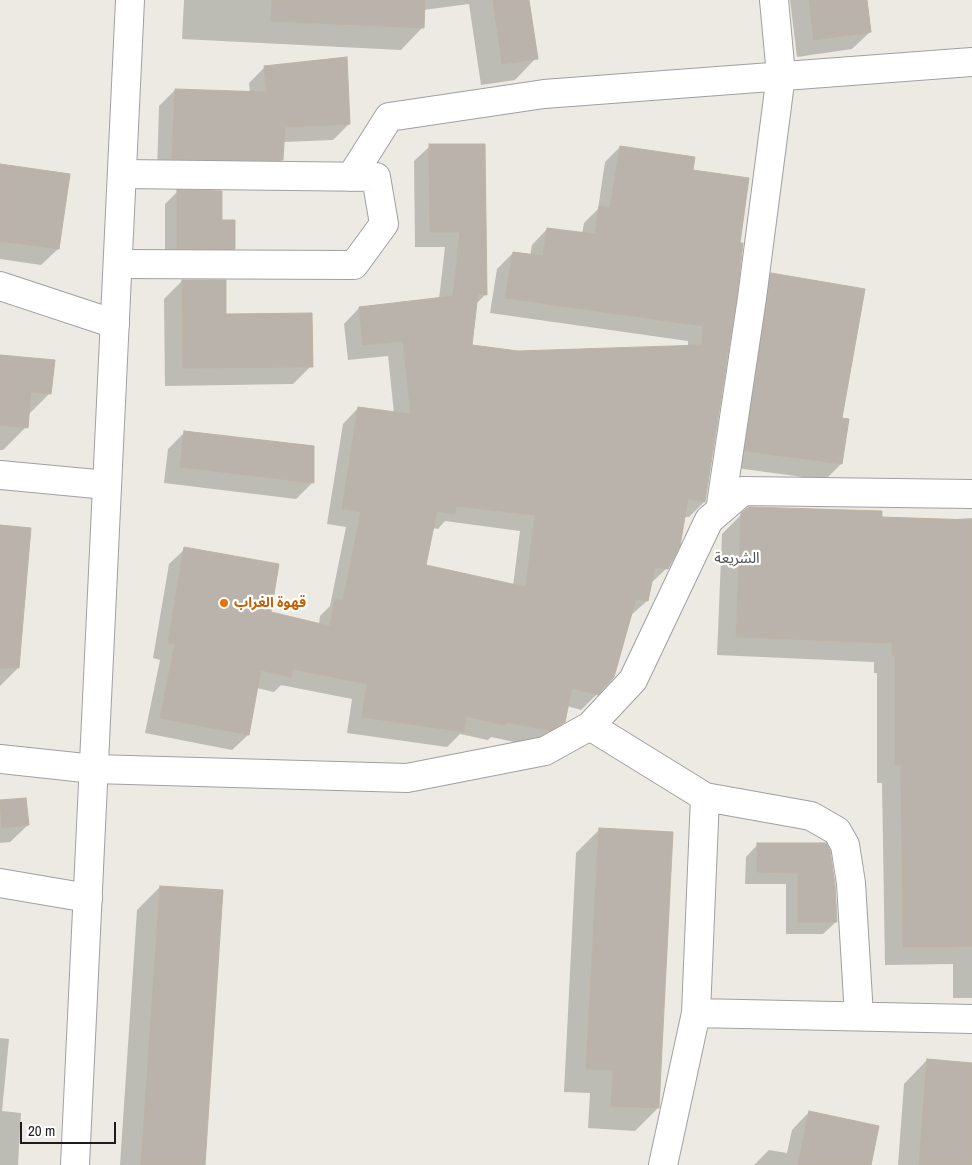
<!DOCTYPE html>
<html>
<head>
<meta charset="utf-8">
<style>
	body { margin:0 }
	#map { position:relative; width:972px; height:1165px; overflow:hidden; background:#eceae2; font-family:"Archivo Narrow",sans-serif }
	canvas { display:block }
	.scale { position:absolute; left:20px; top:1122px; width:96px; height:22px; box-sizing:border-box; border:2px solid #1c1c1c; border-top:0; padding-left:6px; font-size:15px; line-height:18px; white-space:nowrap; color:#1c1c1c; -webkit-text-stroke:4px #fff; paint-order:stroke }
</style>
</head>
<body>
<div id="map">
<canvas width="972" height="1165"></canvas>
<div class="scale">20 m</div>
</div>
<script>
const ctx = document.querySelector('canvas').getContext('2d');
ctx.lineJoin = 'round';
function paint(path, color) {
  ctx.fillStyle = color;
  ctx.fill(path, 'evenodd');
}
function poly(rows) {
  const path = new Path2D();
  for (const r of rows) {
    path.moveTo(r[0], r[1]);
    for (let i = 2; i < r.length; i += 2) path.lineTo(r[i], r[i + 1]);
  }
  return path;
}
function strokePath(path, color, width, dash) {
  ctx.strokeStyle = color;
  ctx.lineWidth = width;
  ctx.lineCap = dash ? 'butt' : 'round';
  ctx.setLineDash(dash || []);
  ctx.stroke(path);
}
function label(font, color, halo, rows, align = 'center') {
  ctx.font = font + ' "Archivo Narrow","Noto Sans Arabic",sans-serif';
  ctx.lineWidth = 4.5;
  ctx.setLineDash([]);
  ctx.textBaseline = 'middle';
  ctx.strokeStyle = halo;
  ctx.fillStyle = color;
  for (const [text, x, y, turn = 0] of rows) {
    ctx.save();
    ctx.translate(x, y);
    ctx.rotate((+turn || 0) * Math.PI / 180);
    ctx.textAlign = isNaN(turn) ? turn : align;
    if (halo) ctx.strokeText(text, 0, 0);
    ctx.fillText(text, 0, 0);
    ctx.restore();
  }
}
paint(poly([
	[184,0,527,0,536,58,515,80,481,85,469,4,423,10,422,28,401,50,182,39],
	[790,0,866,0,870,32,852,49,797,57],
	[265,67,349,124,333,140,283,142,282,160,266,176,157,174,159,106,175,90,250,93,249,83],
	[484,145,485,295,475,305,470,346,518,352,688,347,688,341,490,313,497,269,513,253,530,256,532,245,547,229,582,234,584,223,598,209,605,162,620,147,691,171,748,179,704,502,689,517,683,517,667,568,650,584,647,601,630,616,597,694,581,710,567,706,564,721,548,737,533,746,491,737,488,740,460,734,447,747,347,733,352,699,281,685,274,692,257,688,248,735,232,750,145,733,160,660,153,658,169,564,185,549,269,613,319,624,320,616,330,606,346,527,327,524,343,424,358,408,394,413,388,356,348,360,344,324,359,308,439,299,445,247,415,247,414,161,430,146],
	[445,521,520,531,513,586,425,566,433,528,438,529],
	[0,166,68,175,58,249,41,265,0,259],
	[177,192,221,222,234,248,221,261,165,260,165,204],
	[771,274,841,419,841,464,825,480,729,467,755,290],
	[182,281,225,315,311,366,293,384,165,386,164,299],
	[0,356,50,393,28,415,26,427,3,450,0,450],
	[185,432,313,482,296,499,164,483,168,449],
	[742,514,953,521,956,519,972,518,972,998,953,998,953,964,885,965,882,783,877,783,877,673,874,673,874,662,717,655,722,534],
	[0,526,30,529,17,669,0,686],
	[25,800,28,825,10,842,0,843,0,802],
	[599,830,658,1108,635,1131,588,1128,590,1093,564,1092,576,853],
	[758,844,825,844,836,922,823,934,786,934,786,884,745,884,746,857],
	[160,887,204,1165,120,1165,137,910],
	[0,1038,9,1039,2,1111,21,1113,18,1165,0,1165],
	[927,1060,972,1064,972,1165,898,1165,904,1084],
	[809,1112,870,1165,754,1165,769,1150,787,1153,792,1130]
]), '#0003');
const building = poly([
	[272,0,425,0,424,28,271,21,272,0],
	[493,0,529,0,538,59,502,64,493,0],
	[809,0,867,0,871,32,814,40,809,0],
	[347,57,350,124,285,127,283,160,172,159,175,89,267,92,264,66,347,57],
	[429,144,485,144,487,295,478,294,472,345,518,351,702,345,703,326,505,298,513,252,543,256,547,228,595,234,599,206,610,208,620,146,695,157,693,170,749,178,740,243,743,243,737,296,705,502,688,499,680,546,668,569,655,567,648,601,636,599,614,677,598,695,572,688,565,722,550,731,506,722,505,725,466,716,464,732,362,717,367,684,293,669,291,677,261,670,249,735,160,718,175,644,168,643,184,547,279,564,271,612,330,626,335,599,343,601,361,512,342,509,358,407,411,414,403,341,363,345,359,307,453,296,460,232,430,232,429,144],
	[456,506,535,515,526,587,426,565,437,511,455,514,456,506],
	[0,164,70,174,59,249,0,241,0,164],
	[177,190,222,191,222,220,235,220,235,249,177,249,177,190],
	[771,273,865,289,842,418,849,419,842,464,745,451,771,273],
	[182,280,226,280,226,314,312,313,313,367,183,368,182,280],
	[0,355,55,360,51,394,31,392,28,428,0,425,0,355],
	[184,431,314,446,314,483,180,467,184,431],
	[749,507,882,511,882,517,972,520,972,946,903,947,901,765,895,765,895,655,892,655,892,643,736,637,741,513,749,507],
	[0,525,31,528,19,668,0,668,0,525],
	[26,798,29,825,2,828,0,800,26,798],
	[599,828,673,832,659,1108,611,1106,613,1070,586,1069,599,828],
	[757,843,826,843,830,850,835,885,837,922,798,922,798,873,757,872,757,843],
	[160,886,223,890,205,1165,141,1165,160,886],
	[927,1059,972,1063,972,1165,919,1165,927,1059],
	[809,1111,879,1126,871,1165,798,1165,809,1111]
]);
paint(building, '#b9b3ab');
strokePath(building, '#bdb3a5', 1);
const minor = poly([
	[351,177,389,117,544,94,972,62],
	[118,264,354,265,384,224,376,177,122,174],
	[0,286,115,324],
	[0,475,107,485],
	[720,511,752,298,781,75,774,0],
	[590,726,705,797,811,816,837,831,845,845,851,883,859,1016],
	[0,759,94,769,407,778,545,751,590,726,633,680,709,520,743,491,972,494],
	[0,883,88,898],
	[696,1013,972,1019],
	[663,1165,696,1013,705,797]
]);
const tertiary = poly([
	[75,1165,130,0]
]);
strokePath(minor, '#a0a0a0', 30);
strokePath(tertiary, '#a0a0a0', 30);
strokePath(minor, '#fff', 28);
strokePath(tertiary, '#fff', 28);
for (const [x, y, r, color] of [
	[224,603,5,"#e8710a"]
]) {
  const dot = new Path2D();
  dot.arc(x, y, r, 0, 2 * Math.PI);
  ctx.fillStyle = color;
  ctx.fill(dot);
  strokePath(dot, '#fff', 2);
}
label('bold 14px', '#c56008', '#fff', [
	["قهوة الغراب",234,603]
], 'left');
label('15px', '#4f4f4f', '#fff', [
	["الشريعة",737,559]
]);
</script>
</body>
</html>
